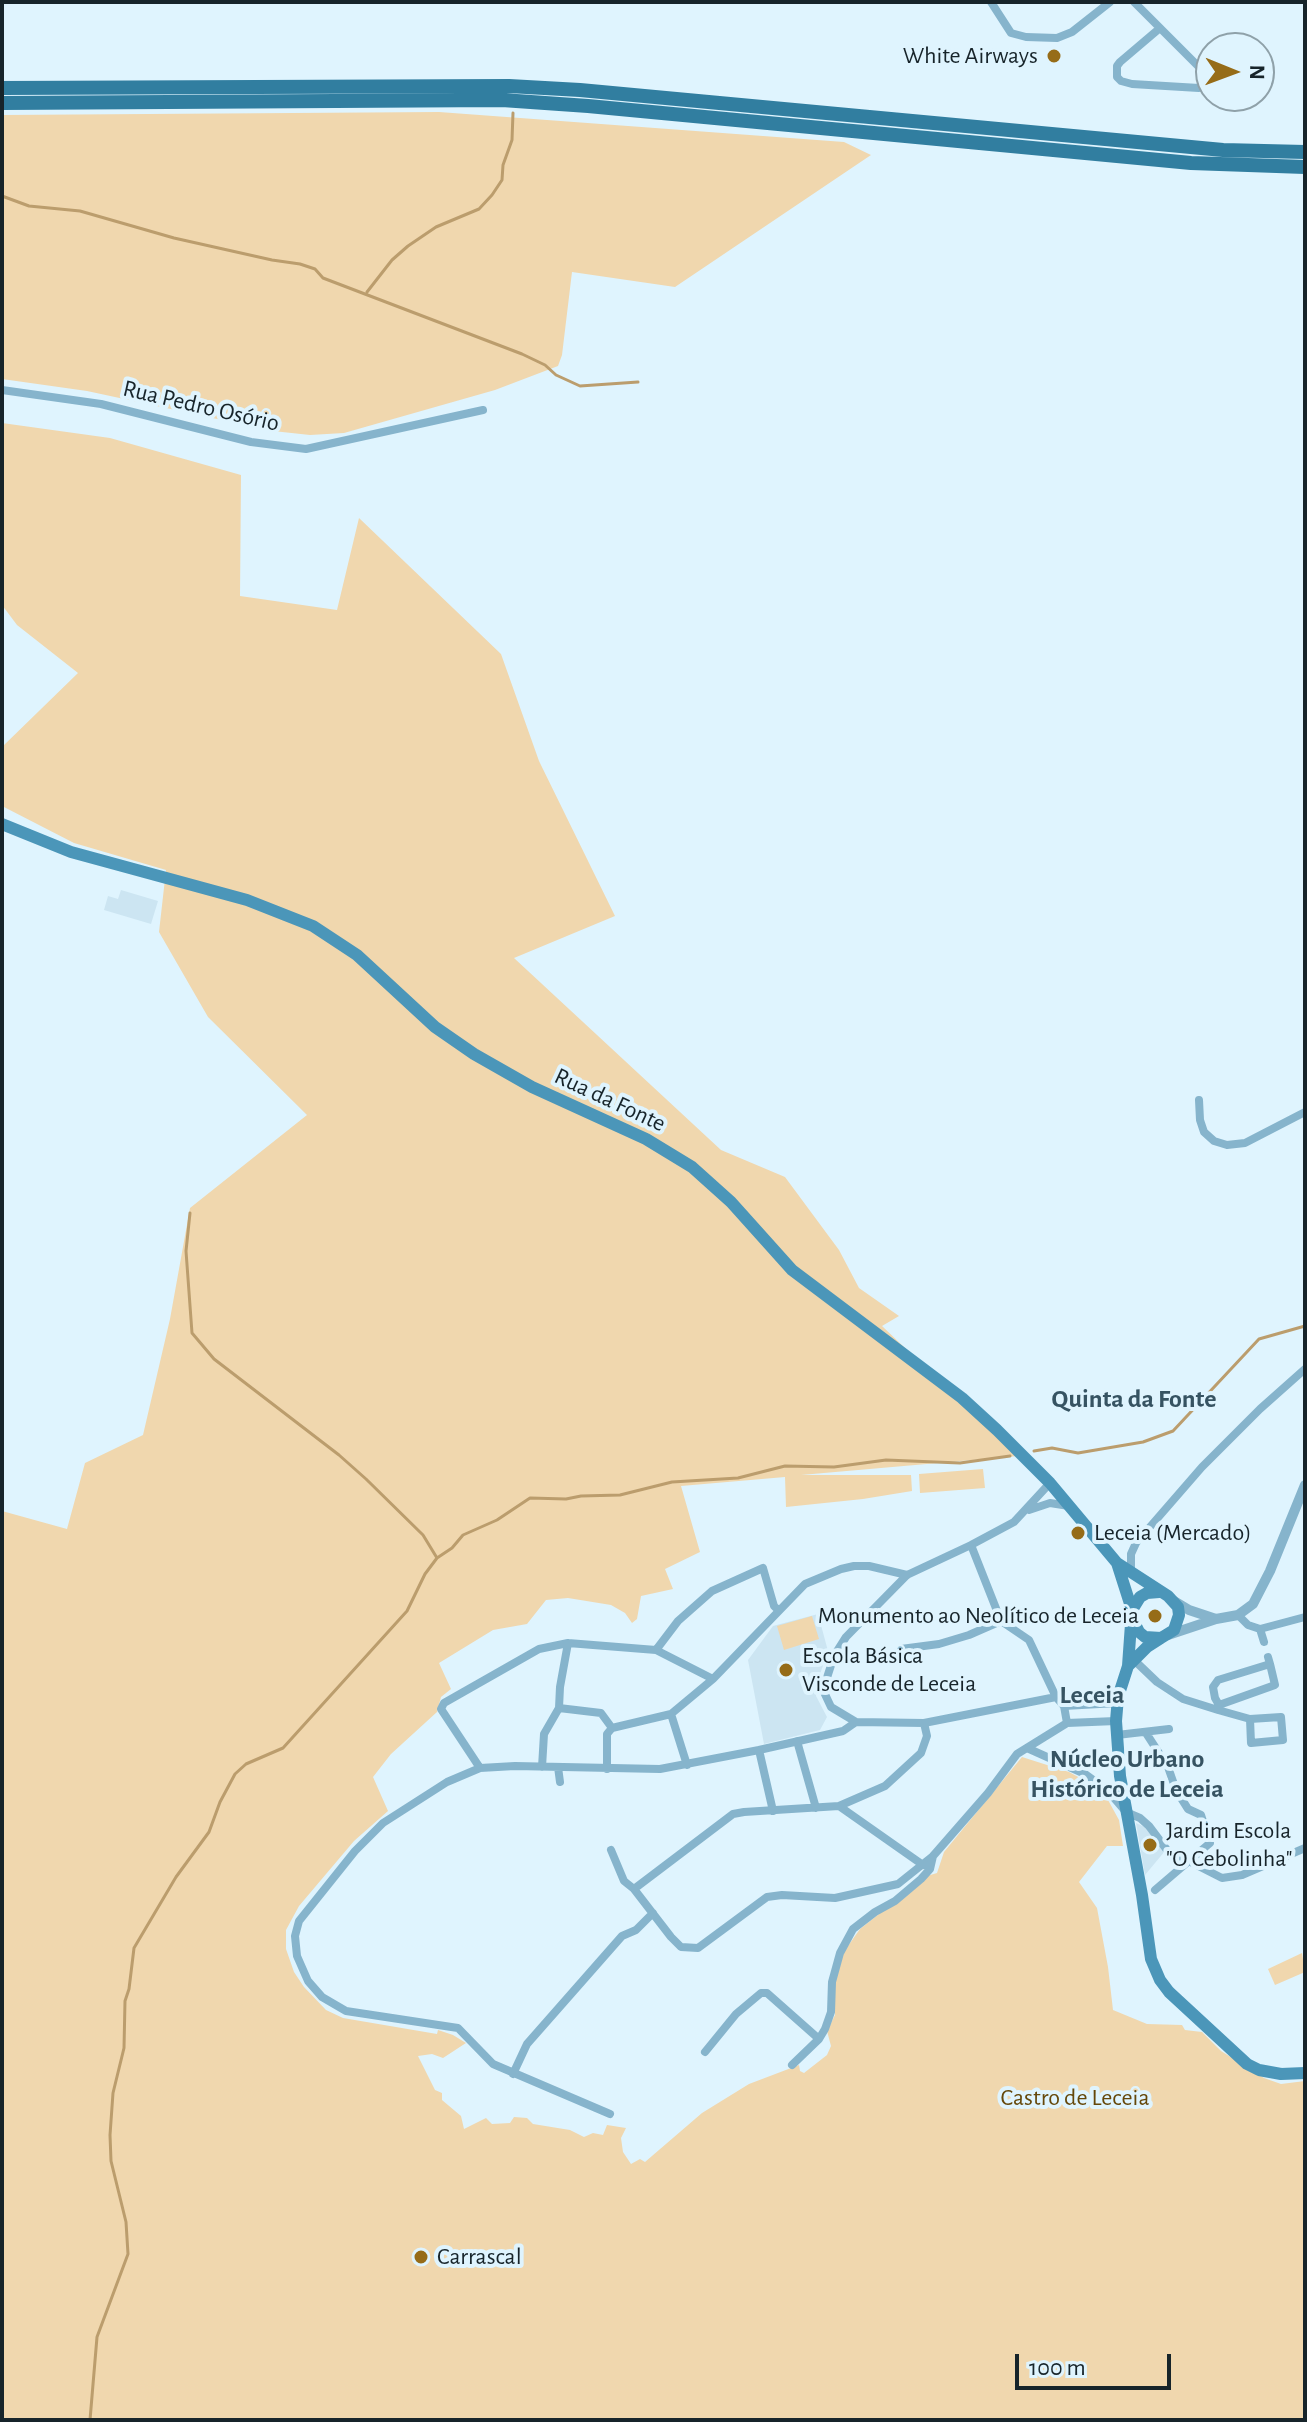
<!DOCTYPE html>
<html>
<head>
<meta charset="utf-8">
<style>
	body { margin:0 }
	#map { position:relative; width:1307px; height:2422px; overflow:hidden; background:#dff4fe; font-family:"Alegreya Sans",sans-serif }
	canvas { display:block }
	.frame { position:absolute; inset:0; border:4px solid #17242a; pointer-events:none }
	.north { position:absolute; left:1195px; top:32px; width:80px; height:80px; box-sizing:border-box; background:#dff4fe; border:2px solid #8fa1a9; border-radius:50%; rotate:91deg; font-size:22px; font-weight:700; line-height:32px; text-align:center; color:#17242a }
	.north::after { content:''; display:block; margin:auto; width:28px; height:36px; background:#966c18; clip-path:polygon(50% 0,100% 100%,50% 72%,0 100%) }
	.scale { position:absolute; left:1015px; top:2354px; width:156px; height:36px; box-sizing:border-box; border:4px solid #17242a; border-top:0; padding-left:10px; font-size:24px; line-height:28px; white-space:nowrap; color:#17242a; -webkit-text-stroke:6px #dff4fe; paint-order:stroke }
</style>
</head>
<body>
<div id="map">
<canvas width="1307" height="2422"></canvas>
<div class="frame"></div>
<div class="north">N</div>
<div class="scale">100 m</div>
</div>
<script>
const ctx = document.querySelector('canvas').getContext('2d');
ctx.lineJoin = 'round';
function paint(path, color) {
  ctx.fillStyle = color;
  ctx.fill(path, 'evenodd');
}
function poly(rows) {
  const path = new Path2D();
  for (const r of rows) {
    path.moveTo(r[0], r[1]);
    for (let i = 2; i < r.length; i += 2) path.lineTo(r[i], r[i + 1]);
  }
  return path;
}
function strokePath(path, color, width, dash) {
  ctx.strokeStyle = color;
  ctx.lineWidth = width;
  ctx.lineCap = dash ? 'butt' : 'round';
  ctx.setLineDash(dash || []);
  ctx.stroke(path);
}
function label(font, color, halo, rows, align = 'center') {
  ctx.font = font + ' "Alegreya Sans",sans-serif';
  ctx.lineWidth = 8;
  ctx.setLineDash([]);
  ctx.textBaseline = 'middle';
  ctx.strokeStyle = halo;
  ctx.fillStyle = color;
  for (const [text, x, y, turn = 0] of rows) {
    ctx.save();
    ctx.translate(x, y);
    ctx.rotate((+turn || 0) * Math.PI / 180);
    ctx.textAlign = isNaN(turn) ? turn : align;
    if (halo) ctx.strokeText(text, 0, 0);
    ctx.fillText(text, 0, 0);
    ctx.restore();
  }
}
paint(poly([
	[121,890,158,901,151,924,104,910,108,896,118,899],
	[818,1614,828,1651,818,1680,816,1696,827,1717,820,1730,764,1744,748,1660,773,1626],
	[1136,1823,1147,1828,1165,1851,1145,1875]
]), '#cce5f2');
paint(poly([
	[439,112,844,142,871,155,675,287,572,272,562,355,558,366,495,390,344,433,310,435,273,431,87,391,2,379,2,115],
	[2,423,110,438,241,475,240,596,337,610,359,518,501,654,539,761,615,916,514,958,721,1150,785,1177,839,1250,859,1288,899,1316,882,1326,1018,1456,801,1475,911,1475,912,1491,863,1499,786,1507,785,1477,681,1486,700,1552,665,1569,673,1589,641,1596,637,1619,632,1623,625,1613,611,1605,568,1598,546,1600,527,1624,493,1630,439,1663,451,1689,441,1697,437,1712,391,1754,373,1777,388,1811,354,1841,299,1906,286,1930,286,1949,294,1972,304,1987,326,2010,343,2018,437,2034,438,2030,453,2035,466,2043,443,2058,432,2054,418,2056,435,2090,442,2093,442,2100,461,2116,464,2129,486,2118,492,2124,510,2123,514,2117,527,2118,533,2124,570,2130,584,2137,593,2133,603,2135,607,2125,626,2128,621,2138,623,2152,631,2164,640,2159,645,2162,702,2113,749,2084,799,2065,800,2071,804,2073,827,2055,831,2046,827,2031,835,2015,835,1981,843,1953,860,1929,927,1876,937,1873,944,1852,1022,1757,1069,1772,1091,1784,1108,1800,1119,1820,1123,1846,1107,1846,1079,1882,1097,1908,1108,1967,1113,2010,1147,2024,1182,2025,1185,2030,1202,2032,1221,2051,1264,2078,1281,2084,1305,2081,1305,2420,2,2420,2,1511,67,1529,85,1463,143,1435,170,1319,190,1208,307,1115,208,1017,159,932,166,870,74,843,2,806,2,747,78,673,17,625,2,605],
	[983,1469,985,1488,920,1493,919,1474],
	[812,1616,819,1639,784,1650,777,1626],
	[1302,1953,1305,1972,1275,1985,1268,1969]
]), '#f0d7ae');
strokePath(poly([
	[2,196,29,206,80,211,174,238,272,260,300,264,315,269,323,278,522,354,545,365,556,375,580,386,638,382],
	[367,292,392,260,408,246,436,227,479,209,492,195,502,180,503,165,512,140,513,113],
	[190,1213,186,1251,192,1333,214,1359,339,1455,366,1479,423,1535,437,1558],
	[1034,1451,1052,1448,1078,1453,1143,1442,1173,1431,1259,1339,1305,1326],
	[90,2420,97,2337,128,2254,126,2222,111,2161,110,2135,113,2093,124,2048,125,2001,129,1989,134,1948,176,1877,209,1832,220,1802,235,1774,246,1764,283,1748,407,1611,425,1574,437,1558,452,1548,463,1535,497,1520,530,1498,566,1499,581,1496,620,1495,672,1482,738,1478,785,1466,834,1467,886,1460,960,1463,1010,1456]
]), '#bb9d6d', 3);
strokePath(poly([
	[991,2,1011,33,1026,37,1057,38,1072,32,1110,2],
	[1134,2,1201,69,1204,79,1199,88,1132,84,1121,81,1117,77,1117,66,1120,62,1160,28],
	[2,390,101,404,251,442,306,449,483,410],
	[1199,1100,1200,1120,1204,1132,1214,1141,1227,1145,1245,1143,1305,1112],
	[1029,1510,1050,1503,1069,1506],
	[971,1545,1001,1621],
	[1131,1572,1131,1554,1136,1543,1202,1467,1260,1409,1305,1369],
	[1238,1615,1248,1625,1260,1629,1305,1617],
	[1001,1621,1029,1640,1056,1697,1064,1706],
	[1260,1629,1264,1642],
	[901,1649,939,1644,969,1635,1001,1621],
	[656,1650,678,1621,712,1591,763,1568,774,1606,778,1610],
	[1268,1657,1270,1664,1275,1685,1219,1705,1215,1698,1213,1687,1218,1680,1270,1664],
	[1134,1660,1157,1682,1183,1699,1218,1710],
	[713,1679,805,1584,841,1569,854,1566,869,1566,907,1575],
	[1219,1705,1218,1710,1250,1719,1281,1717,1283,1740,1251,1743,1250,1719],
	[1064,1706,1067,1723,1116,1721],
	[1064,1706,1117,1703],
	[559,1708,601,1713,612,1728],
	[671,1714,687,1765],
	[856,1722,831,1707,823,1690,834,1656,846,1637,907,1575,971,1545,1014,1522,1050,1483],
	[1146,1733,1168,1767,1176,1790,1188,1809,1201,1815,1210,1843,1155,1890],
	[1117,1735,1169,1729],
	[797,1741,816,1808],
	[1027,1748,1085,1774,1107,1790,1126,1812,1140,1818,1149,1826,1167,1850,1222,1878,1242,1875,1305,1848],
	[759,1750,773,1811],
	[542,1767,544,1734,559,1708,560,1687,568,1643],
	[558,1767,560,1782],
	[480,1768,441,1709,444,1703,539,1649,568,1643,656,1650,713,1679,671,1714,612,1728],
	[607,1769,607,1734,612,1728],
	[839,1806,885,1786,921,1753,927,1736,924,1723],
	[611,1850,624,1881,634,1889,671,1937,681,1947,698,1948,767,1897,782,1895,835,1898,898,1884,933,1856,988,1793,1017,1754,1067,1723],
	[634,1889,733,1814,744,1812,839,1806,923,1865],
	[705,2052,736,2014,761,1993,767,1993,819,2039],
	[792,2065,819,2039,825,2029,831,2012,832,1982,840,1953,853,1929,875,1912,895,1901,921,1879,930,1869,933,1856],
	[513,2074,527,2044,622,1936,636,1930,653,1913],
	[610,2114,493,2064,458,2028,346,2011,322,1997,308,1981,297,1956,295,1936,299,1921,355,1851,383,1823,447,1782,480,1768,515,1766,660,1769,759,1750,843,1731,856,1722,924,1723,1056,1697]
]), '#86b4cc', 8);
strokePath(poly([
	[1174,1601,1189,1610,1216,1619],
	[1168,1635,1216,1619,1238,1615,1253,1604,1270,1571,1305,1485]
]), '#86b4cc', 10);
strokePath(poly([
	[2,824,71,852,247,900,313,926,357,955,435,1027,474,1054,532,1087,646,1139,692,1167,731,1202,792,1270,962,1398,997,1430,1050,1483,1117,1563,1168,1596,1178,1607,1179,1615,1174,1630,1161,1638,1145,1637,1139,1632,1132,1618],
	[1117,1563,1132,1610],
	[1159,1592,1147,1593,1140,1597,1132,1610,1128,1666,1118,1697,1116,1721,1120,1776,1142,1895,1151,1959,1160,1980,1169,1992,1247,2064,1259,2070,1281,2074,1305,2073],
	[1128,1666,1147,1647,1161,1638]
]), '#4b96b9', 12);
strokePath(poly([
	[2,88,509,86,580,90,1223,150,1305,152],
	[2,103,502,100,588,106,1191,163,1305,167]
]), '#317ea0', 14);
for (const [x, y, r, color] of [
	[1054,56,8,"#966c18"],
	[1078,1533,8,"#966c18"],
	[1155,1616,8,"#966c18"],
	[786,1670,8,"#966c18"],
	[1150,1845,8,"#966c18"],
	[421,2257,8,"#966c18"]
]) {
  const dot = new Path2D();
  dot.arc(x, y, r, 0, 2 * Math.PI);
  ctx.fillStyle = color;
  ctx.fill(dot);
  strokePath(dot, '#dff4fe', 3);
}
label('24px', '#17242a', '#dff4fe', [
	["White Airways",1038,56,"right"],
	["Leceia (Mercado)",1094,1533],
	["Monumento ao Neolítico de Leceia",1139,1616,"right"],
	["Escola Básica",802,1656],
	["Visconde de Leceia",802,1684],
	["Jardim Escola",1166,1831],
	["\"O Cebolinha\"",1166,1859],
	["Carrascal",437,2257]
], 'left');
label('24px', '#17242a', '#dff4fe', [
	["Rua Pedro Osório",201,406,13],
	["Rua da Fonte",610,1100,25]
]);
label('24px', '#654709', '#dff4fe', [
	["Castro de Leceia",1075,2098]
]);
label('bold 26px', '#365362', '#dff4fe', [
	["Quinta da Fonte",1134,1399],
	["Leceia",1092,1695],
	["Núcleo Urbano",1127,1759],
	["Histórico de Leceia",1127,1789]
]);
</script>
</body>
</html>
